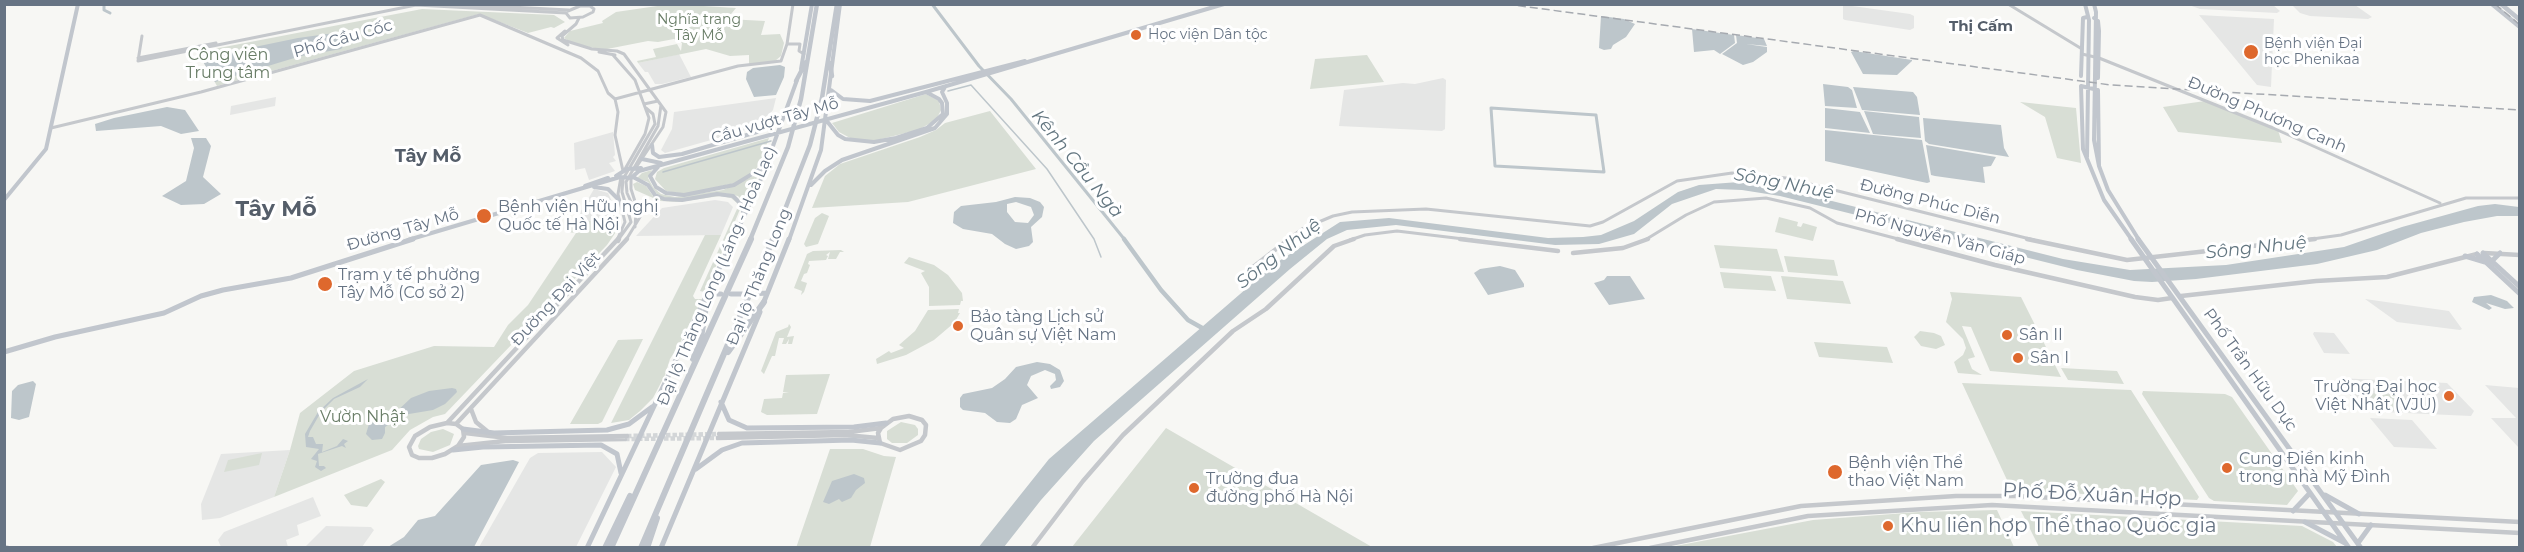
<!DOCTYPE html>
<html>
<head>
<meta charset="utf-8">
<style>
	body { margin:0 }
	#map { position:relative; width:2524px; height:552px; overflow:hidden; background:#f7f7f4; font-family:Montserrat,sans-serif }
	canvas { display:block }
	.frame { position:absolute; inset:0; border:6px solid #677484; pointer-events:none }
</style>
</head>
<body>
<div id="map">
<canvas width="2524" height="552"></canvas>
<div class="frame"></div>
</div>
<script>
const ctx = document.querySelector('canvas').getContext('2d');
ctx.lineJoin = 'round';
function paint(path, color) {
  ctx.fillStyle = color;
  ctx.fill(path, 'evenodd');
}
function poly(rows) {
  const path = new Path2D();
  for (const r of rows) {
    path.moveTo(r[0], r[1]);
    for (let i = 2; i < r.length; i += 2) path.lineTo(r[i], r[i + 1]);
  }
  return path;
}
function strokePath(path, color, width, dash) {
  ctx.strokeStyle = color;
  ctx.lineWidth = width;
  ctx.lineCap = dash ? 'butt' : 'round';
  ctx.setLineDash(dash || []);
  ctx.stroke(path);
}
function label(font, color, halo, rows, align = 'center') {
  ctx.font = font + ' Montserrat,sans-serif';
  ctx.lineWidth = 6;
  ctx.setLineDash([]);
  ctx.textBaseline = 'middle';
  ctx.strokeStyle = halo;
  ctx.fillStyle = color;
  for (const [text, x, y, turn = 0] of rows) {
    ctx.save();
    ctx.translate(x, y);
    ctx.rotate((+turn || 0) * Math.PI / 180);
    ctx.textAlign = isNaN(turn) ? turn : align;
    if (halo) ctx.strokeText(text, 0, 0);
    ctx.fillText(text, 0, 0);
    ctx.restore();
  }
}
paint(poly([
	[1845,5,1910,14,1914,16,1914,28,1910,30,1845,20,1843,19,1843,6],
	[2189,5,2273,5,2280,11,2277,13,2200,9],
	[2292,5,2355,5,2372,17,2368,19,2310,16,2300,13],
	[2199,15,2274,19,2271,87,2257,85],
	[679,54,691,77,662,84,655,84,648,72,645,72,638,63],
	[1443,78,1446,80,1445,129,1442,131,1339,126,1344,90,1403,83,1415,84],
	[276,97,275,106,230,115,231,106],
	[776,98,773,110,769,115,743,131,665,153,661,150,672,129,674,112],
	[613,132,615,155,613,157,616,161,609,163,615,171,589,180,585,168,575,170,574,143],
	[594,189,608,193,616,210,618,221,575,221],
	[715,200,728,202,733,207,721,235,636,236,662,208],
	[2365,299,2449,311,2462,329,2460,330,2397,322],
	[2314,332,2334,333,2350,354,2324,353,2313,334],
	[2337,378,2447,383,2474,411,2471,416,2362,411],
	[2485,385,2519,388,2519,448,2491,418,2516,418],
	[2370,418,2412,420,2437,449,2394,447],
	[290,450,274,497,220,518,202,520,201,504,221,454],
	[602,452,616,467,576,547,479,547,530,458,538,453],
	[313,497,321,516,297,525,299,535,286,540,288,547,221,547,218,540,224,532],
	[326,526,371,527,374,530,362,547,305,547]
]), '#e5e6e5');
paint(poly([
	[671,4,736,8,727,19,765,21,761,35,780,34,784,43,781,56,775,61,749,64,749,55,730,56,706,49,638,63,637,61,656,57,653,49,677,44,681,51,682,43,674,39,658,42,648,41,602,50,572,43,564,38,570,31,603,23,602,21,616,12],
	[422,9,554,15,565,22,554,28,551,27,528,33,479,14,217,86,198,52],
	[1367,55,1384,82,1310,89,1315,59],
	[926,94,939,101,941,110,936,120,918,130,873,141,852,139,839,132,832,123],
	[2205,101,2278,130,2282,143,2178,132,2163,107],
	[2020,102,2076,108,2081,163,2057,158,2045,117],
	[990,111,1036,169,908,202,812,208,825,176,840,164,920,137,936,130,945,123],
	[769,138,760,163,754,172,735,183,684,194,666,191,655,179,657,172,664,168],
	[652,170,648,178,653,187,661,194,675,197,723,190,760,173,751,187,745,203,738,196,723,193,679,199,665,198,657,194,648,182,637,178,642,173],
	[637,182,646,186,653,196,666,201,720,195,734,198,741,207,705,292,700,291,737,209,737,203,731,198,720,196,679,202,660,201,635,190,633,184],
	[822,213,829,216,818,244,806,247,804,244,815,218],
	[1779,217,1798,222,1797,226,1801,227,1803,223,1817,227,1813,241,1775,232],
	[575,221,620,221,618,229,607,245,445,414,433,417,410,430,392,450,274,497,290,450,300,413,354,371,434,346,494,347,508,325,528,305,576,233,567,232],
	[705,235,721,235,693,296,695,299,702,299,679,345,670,359,665,375,653,398,640,411,629,420,611,423],
	[1714,245,1777,249,1784,272,1720,268],
	[841,250,844,252,840,252,836,259,828,259,830,252,826,255,828,256,826,260,809,261,808,264,810,265,807,273,804,274,801,281,807,283,804,292,801,295,802,291,794,288,807,254,813,251],
	[1784,256,1834,260,1838,276,1788,272],
	[909,257,934,265,948,275,962,293,963,301,961,301,960,305,929,306,929,287,921,273,925,271,904,263],
	[1720,272,1771,276,1776,291,1724,288],
	[1781,276,1843,281,1851,304,1787,299],
	[1950,292,2021,297,2061,377,1990,371,1971,327,1962,326,1975,357,1968,359,1972,369,1982,375,1958,373,1954,362,1963,355,1966,348,1963,339,1946,322,1952,299],
	[959,309,958,313,960,313,954,323,934,340,906,355,877,364,876,359,889,351,891,353,904,348,899,345,915,331,928,310],
	[789,324,791,327,787,337,794,336,792,344,788,344,789,339,786,344,782,344,784,338,779,338,775,356,772,356,764,374,761,371,776,332,788,327],
	[1920,331,1934,333,1941,336,1945,345,1936,349,1921,346,1914,337],
	[643,339,602,422,598,424,570,424,618,340],
	[1814,342,1887,347,1893,363,1819,357],
	[2061,368,2117,371,2124,384,2068,380],
	[830,374,817,414,767,415,761,412,764,399,782,398,783,393,789,392,783,392,786,375],
	[1962,383,2131,390,2199,497,2197,500,2027,491,2007,480],
	[2143,391,2225,394,2232,397,2298,491,2287,505,2214,501,2209,498,2142,394],
	[2368,393,2402,395,2416,412,2382,410],
	[901,422,915,425,918,429,918,435,907,443,892,443,887,439,887,431],
	[1166,428,1372,547,1072,547],
	[443,429,454,434,450,445,433,452,419,449,418,446,421,439,431,432],
	[830,449,863,449,884,456,896,457,870,547,796,548],
	[262,453,259,465,224,472,228,460],
	[381,479,385,482,367,507,351,505,344,495],
	[1997,510,2014,547,1670,547,1813,520,1919,512],
	[2021,511,2302,526,2333,542,2337,547,2039,547]
]), '#d8ded5');
paint(poly([
	[1601,16,1624,19,1635,24,1626,37,1613,45,1611,49,1604,50,1599,48],
	[1692,29,1734,35,1735,43,1720,54,1714,50,1694,52],
	[342,32,348,34,350,38,341,49,301,56,215,82,202,60,211,56,298,38],
	[1736,35,1764,39,1767,46,1746,44,1767,47,1767,52,1753,62,1743,65,1722,54,1737,43],
	[1854,51,1912,60,1912,61,1897,75,1863,74,1851,52],
	[780,65,785,67,784,77,776,95,754,97,746,79,747,72,753,68],
	[1823,84,1848,87,1852,90,1857,108,1825,106],
	[1853,87,1913,92,1917,97,1920,115,1862,110],
	[167,107,185,110,199,131,181,134,161,126,96,131,95,124,114,118],
	[1825,108,1860,112,1870,133,1825,128],
	[1864,111,1919,117,1921,138,1873,134],
	[1923,118,2001,125,2004,148,2009,157,1929,144,1925,141],
	[1825,130,1922,140,1930,182,1927,183,1825,161],
	[191,138,206,138,211,146,203,177,221,194,204,204,181,205,162,196,186,181,194,148],
	[1926,145,1996,157,1991,166,1983,167,1985,183,1935,176,1931,175],
	[1739,182,1832,201,2063,259,2130,270,2226,265,2344,247,2402,227,2478,206,2495,204,2519,207,2519,216,2497,216,2464,222,2421,233,2377,250,2317,264,2196,279,2152,282,2134,281,2077,270,1780,196,1742,190,1716,189,1672,204,1634,234,1599,244,1555,245,1396,225,1347,230,1327,239,1290,269,1094,441,1041,500,1004,547,978,548,1049,459,1276,263,1340,222,1389,218,1548,238,1583,237,1601,235,1634,221,1678,192,1699,185],
	[1015,197,1030,198,1040,202,1044,207,1042,217,1031,227,1033,242,1029,246,1016,249,1005,244,992,234,963,229,953,223,954,212,961,206,996,202],
	[1016,202,1031,207,1034,215,1028,223,1015,222,1007,212,1007,204],
	[1500,266,1515,270,1524,284,1524,287,1488,295,1474,273,1480,269],
	[1607,276,1630,276,1645,299,1609,305,1594,283,1604,280],
	[2491,295,2507,301,2514,308,2505,309,2486,303,2492,308,2489,310,2472,302,2474,297],
	[1037,362,1050,364,1060,370,1064,381,1060,387,1051,389,1050,386,1056,380,1055,374,1045,370,1031,376,1027,385,1038,398,1022,405,1016,419,1010,423,997,422,985,413,963,410,960,407,960,398,963,394,992,388,1005,379,1016,367],
	[368,379,360,387,334,399,321,412,310,431,308,437,313,437,316,444,323,444,322,452,337,446,343,439,348,441,344,444,346,448,342,446,318,454,319,466,324,466,326,468,321,471,315,467,317,461,311,459,319,449,306,447,305,434,318,412,333,398],
	[33,381,36,384,29,417,19,420,11,418,12,391,18,385],
	[452,388,456,389,457,392,445,404,433,410,403,415,385,427,385,433,382,439,372,440,366,434,369,424,395,413,411,398,429,391],
	[513,460,519,462,474,547,388,547,404,537,418,520,435,516,481,465],
	[854,474,864,478,865,483,856,490,851,498,842,502,839,499,829,504,823,502,832,481]
]), '#bdc6cb');
strokePath(poly([
	[948,91,971,85,1047,169,1094,239,1101,257],
	[663,172,771,141]
]), '#bdc6cb', 1.5);
strokePath(poly([
	[104,4,104,10,110,13],
	[932,4,979,66,1011,99,1125,240],
	[1491,108,1596,115,1604,172,1495,166,1491,108]
]), '#bdc6cb', 3);
strokePath(poly([
	[1124,239,1161,290,1188,320,1204,329]
]), '#bdc6cb', 4.5);
strokePath(poly([
	[627,436,719,434],
	[625,439,718,438]
]), '#d3d6d8', 4.5, [4.5, 2]);
strokePath(poly([
	[451,4,569,10],
	[2008,4,2082,49],
	[568,11,580,6,590,6],
	[566,13,570,18,583,17,593,12,594,9,590,6],
	[579,18,576,24,562,36,563,40,592,49,617,51],
	[565,31,557,38,568,45],
	[142,36,138,61,416,5,566,13],
	[787,44,800,44,799,51,804,54],
	[617,51,624,54,666,112,663,127,635,169],
	[599,52,615,55],
	[2082,54,2099,58,2273,128,2440,203],
	[613,55,635,80,649,118,645,134,625,169],
	[138,58,216,43],
	[615,99,738,66,781,61,787,44,793,4],
	[644,104,658,101],
	[51,128,201,92,480,15,581,58,598,71,608,93,615,99,618,112,615,135,623,171],
	[635,227,636,213,627,193,626,182,658,126,661,105],
	[617,240,625,222,618,194,621,177],
	[618,240,631,222,622,192,623,179,655,124,653,114,646,108],
	[626,240,640,217,631,189,631,178],
	[1287,240,1302,229,1333,216,1352,212,1426,209,1590,226,1603,222,1677,181,1732,173,1786,178,2034,240],
	[1350,240,1365,235,1397,231,1472,240],
	[1645,240,1686,215,1714,202,1766,198,1810,208,1837,223,1902,240],
	[2305,240,2341,235,2466,198,2520,198]
]), '#c5c8cc', 3);
strokePath(poly([
	[1460,239,1558,251],
	[1897,239,1995,265,2135,297,2158,300,2172,298],
	[2027,239,2127,260,2315,239],
	[618,241,619,239],
	[1573,253,1623,248,1648,239],
	[2484,253,2520,255],
	[1248,271,1289,239],
	[2181,296,2316,281,2387,277,2477,254],
	[471,409,476,422,487,431],
	[909,416,922,420,926,425,925,435,921,441,900,450,880,443,878,433,881,428,893,419,909,416],
	[447,423,618,239],
	[447,423,456,424,463,429,464,437,458,446,445,454,432,458,419,458,412,455,409,447,415,436,430,427,447,423],
	[456,424,627,239],
	[465,433,507,438,627,436],
	[719,434,849,432,881,428],
	[718,438,845,435,878,438],
	[458,446,505,441,625,439],
	[4,547,8,548],
	[1032,548,1083,481,1123,435,1233,331,1266,309,1334,246,1354,239],
	[1593,548,1801,506,1956,496,2016,496,2520,522],
	[1650,548,1808,516,1992,505,2520,533]
]), '#c5c8cc', 4.5);
strokePath(poly([
	[2085,4,2089,20,2087,157],
	[2094,4,2096,12,2094,140,2099,166,2108,190,2139,240],
	[2094,18,2098,21,2099,31,2098,78],
	[801,69,812,4],
	[2081,76,2083,18,2087,17],
	[831,90,843,99,870,101,1025,61],
	[826,120,838,135,845,139,874,142,896,138,927,128,943,114,942,103,939,99,926,92],
	[652,145,653,153,659,157,682,154,757,132,772,124,784,112],
	[642,159,661,163],
	[2099,166,2098,90,2081,86,2083,149,2104,200,2132,240],
	[658,167,650,176,656,187,666,193,684,195,734,185,767,165],
	[639,171,926,92,1224,4],
	[616,176,627,169,641,168],
	[633,177,648,185,655,195,664,199,682,200,717,194,733,196,742,205,744,217],
	[811,185,825,171,842,160,935,128,947,114,947,103,942,92,945,87],
	[585,186,608,178],
	[594,187,608,189,619,200],
	[4,200,46,149,78,4],
	[408,240,620,177,631,178,639,171],
	[733,240,758,187,797,80],
	[789,240,821,150,840,4]
]), '#c1c6cd', 4);
strokePath(poly([
	[2131,239,2349,548],
	[2138,239,2361,548],
	[2483,253,2520,287],
	[2477,254,2520,294],
	[2465,256,2485,262],
	[2492,261,2500,253],
	[709,294,721,294],
	[731,294,742,294],
	[752,294,767,293],
	[763,304,789,239],
	[4,352,55,337,164,313,201,296,223,290,291,278,413,239],
	[721,402,729,420,747,428,854,427,886,423],
	[463,429,494,433,607,430,629,424,652,407],
	[453,450,483,447,601,445,617,454,621,473],
	[696,469,722,450,742,443,851,440,880,443],
	[2325,495,2359,514],
	[2293,511,2310,493],
	[2305,522,2345,543],
	[2358,543,2371,525],
	[587,548,733,239],
	[661,548,760,312]
]), '#c1c6cd', 5);
strokePath(poly([
	[2492,4,2520,27],
	[2501,4,2520,20],
	[830,63,832,76],
	[796,81,806,62],
	[750,240,788,147,801,99,817,4],
	[773,240,810,145,822,98,837,4]
]), '#c1c6cd', 4.5);
strokePath(poly([
	[728,352,764,302],
	[693,359,700,344,707,300],
	[605,548,630,496],
	[611,548,751,239],
	[641,548,773,239],
	[647,548,657,518]
]), '#c1c6cd', 6);
strokePath(poly([
	[1506,4,2111,85,2520,110],
	[2495,4,2520,25]
]), '#a6aab0', 1.5, [8, 4]);
for (const [x, y, r, color] of [
	[1136,35,6,"#de682d"],
	[2251,52,8,"#de682d"],
	[484,216,8,"#de682d"],
	[325,284,8,"#de682d"],
	[958,326,6,"#de682d"],
	[2007,335,6,"#de682d"],
	[2018,358,6,"#de682d"],
	[2449,396,6,"#de682d"],
	[2227,468,6,"#de682d"],
	[1835,472,8,"#de682d"],
	[1194,488,6,"#de682d"],
	[1888,526,6,"#de682d"]
]) {
  const dot = new Path2D();
  dot.arc(x, y, r, 0, 2 * Math.PI);
  ctx.fillStyle = color;
  ctx.fill(dot);
  strokePath(dot, '#fff', 2);
}
label('14px', '#687c66', '#fff', [
	["Nghĩa trang",699,20],
	["Tây Mỗ",699,36]
]);
label('14px', '#677484', '#fff', [
	["Học viện Dân tộc",1148,35],
	["Bệnh viện Đại",2264,44],
	["học Phenikaa",2264,60]
], 'left');
label('bold 15px', '#555e6a', '#fff', [
	["Thị Cấm",1981,27]
]);
label('16px', '#677484', '#fff', [
	["Phố Cầu Cốc",343,39,-16],
	["Đường Phương Canh",2267,115,23],
	["Cầu vượt Tây Mỗ",775,121,-16],
	["Đường Phúc Diễn",1930,202,14],
	["Đường Tây Mỗ",403,230,-16],
	["Phố Nguyễn Văn Giáp",1940,237,15],
	["Đại lộ Thăng Long (Láng - Hoà Lạc)",717,276,-67],
	["Đại lộ Thăng Long",759,277,-68],
	["Đường Đại Việt",556,299,-47],
	["Phố Trần Hữu Dực",2250,370,54]
]);
label('16px', '#687c66', '#fff', [
	["Công viên",228,55],
	["Trung tâm",228,73],
	["Vườn Nhật",363,417]
]);
label('16px', '#677484', '#fff', [
	["Bệnh viện Hữu nghị",498,207],
	["Quốc tế Hà Nội",498,225],
	["Trạm y tế phường",338,275],
	["Tây Mỗ (Cơ sở 2)",338,293],
	["Bảo tàng Lịch sử",970,317],
	["Quân sự Việt Nam",970,335],
	["Sân II",2019,335],
	["Sân I",2030,358],
	["Trường Đại học",2437,387,"right"],
	["Việt Nhật (VJU)",2437,405,"right"],
	["Cung Điền kinh",2239,459],
	["trong nhà Mỹ Đình",2239,477],
	["Bệnh viện Thể",1848,463],
	["thao Việt Nam",1848,481],
	["Trường đua",1206,479],
	["đường phố Hà Nội",1206,497]
], 'left');
label('bold 18px', '#555e6a', '#fff', [
	["Tây Mỗ",428,157]
]);
label('italic 18px', '#637680', '#fff', [
	["Kênh Cầu Ngà",1077,164,51],
	["Sông Nhuệ",1784,184,11],
	["Sông Nhuệ",2256,248,-6],
	["Sông Nhuệ",1279,254,-38]
]);
label('20px', '#677484', '#fff', [
	["Phố Đỗ Xuân Hợp",2092,495,3]
]);
label('20px', '#677484', '#fff', [
	["Khu liên hợp Thể thao Quốc gia",1900,526]
], 'left');
label('bold 22px', '#555e6a', '#fff', [
	["Tây Mỗ",276,210]
]);
</script>
</body>
</html>
